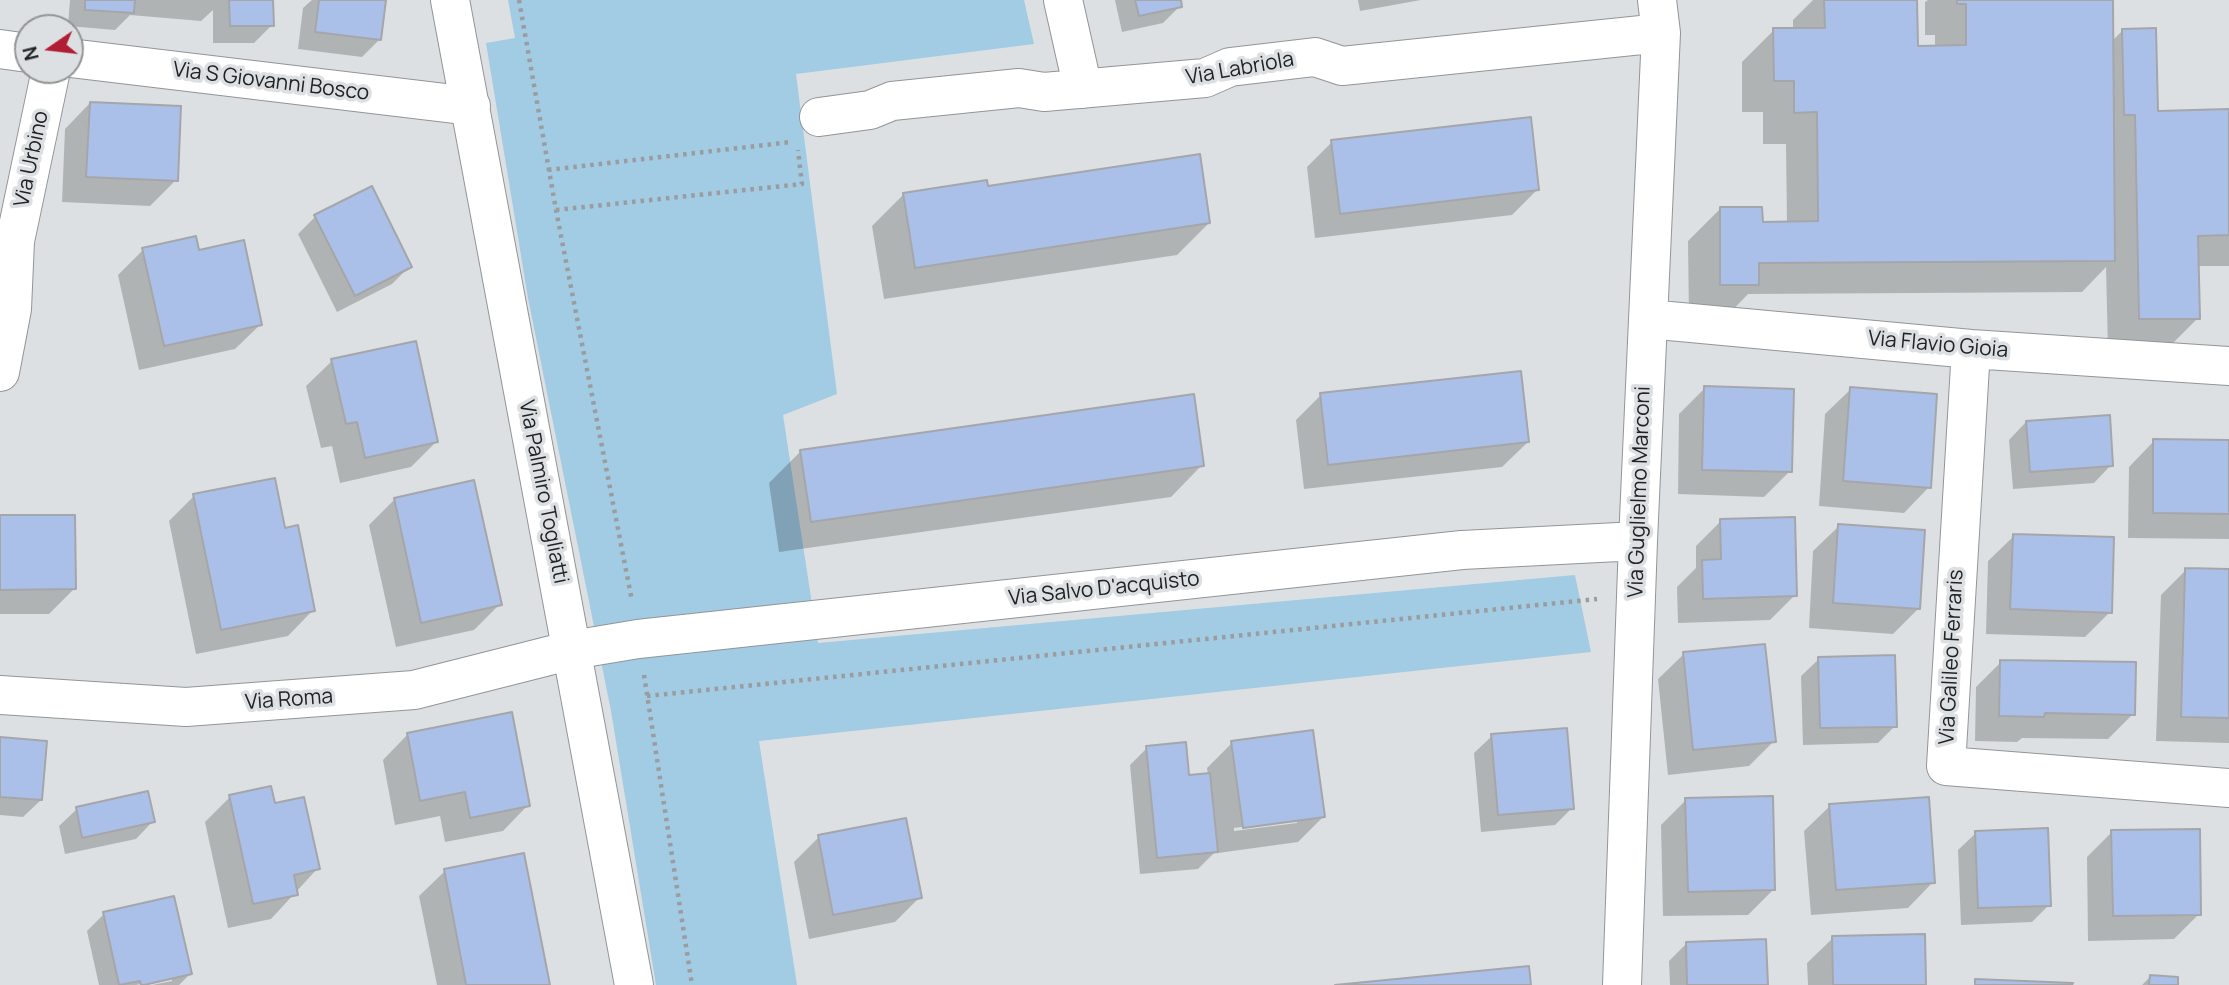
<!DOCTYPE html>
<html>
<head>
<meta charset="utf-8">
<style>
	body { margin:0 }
	#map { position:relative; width:2229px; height:985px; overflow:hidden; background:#dde0e2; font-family:Manrope,sans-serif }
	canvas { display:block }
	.north { position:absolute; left:14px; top:14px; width:70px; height:70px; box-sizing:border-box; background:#dde0e2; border:2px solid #929496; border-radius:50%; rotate:256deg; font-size:19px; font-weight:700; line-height:28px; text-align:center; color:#212223 }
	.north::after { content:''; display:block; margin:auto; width:24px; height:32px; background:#b01d35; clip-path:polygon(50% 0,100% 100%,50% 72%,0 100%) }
</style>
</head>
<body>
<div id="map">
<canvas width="2229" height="985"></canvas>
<div class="north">N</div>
</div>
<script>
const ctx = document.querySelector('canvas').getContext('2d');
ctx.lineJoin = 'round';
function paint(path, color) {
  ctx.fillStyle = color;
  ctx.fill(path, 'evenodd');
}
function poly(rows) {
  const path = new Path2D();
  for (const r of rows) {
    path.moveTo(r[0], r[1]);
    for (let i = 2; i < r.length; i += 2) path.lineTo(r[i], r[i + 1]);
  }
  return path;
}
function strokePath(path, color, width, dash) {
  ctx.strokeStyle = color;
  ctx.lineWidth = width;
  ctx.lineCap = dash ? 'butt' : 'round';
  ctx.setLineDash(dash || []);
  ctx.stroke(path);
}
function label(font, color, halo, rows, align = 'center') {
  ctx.font = font + ' Manrope,sans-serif';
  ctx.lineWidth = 7;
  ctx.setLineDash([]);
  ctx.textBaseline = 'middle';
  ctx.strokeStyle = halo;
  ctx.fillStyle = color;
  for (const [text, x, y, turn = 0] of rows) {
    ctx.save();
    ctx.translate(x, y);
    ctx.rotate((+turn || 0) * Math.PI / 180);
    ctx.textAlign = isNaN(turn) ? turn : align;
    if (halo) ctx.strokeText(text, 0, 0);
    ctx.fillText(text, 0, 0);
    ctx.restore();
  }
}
paint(poly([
	[508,0,1024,0,1034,44,796,74,837,394,783,415,818,643,1575,575,1591,652,759,741,797,985,656,985,611,711,528,298,486,43,515,38]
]), '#a2cbe4');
paint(poly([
	[70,0,272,0,272,25,254,43,213,43,213,10,201,21,130,15,115,30,68,26],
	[312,0,384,0,380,39,362,57,298,49,303,8],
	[1115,0,1179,0,1180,6,1163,23,1122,32],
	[1358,0,1421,0,1360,11],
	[1813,0,1915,0,1916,47,1935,47,1935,35,1925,35,1925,2,1928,0,2111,0,2112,41,2122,31,2156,112,2229,111,2229,266,2197,266,2198,318,2166,350,2108,351,2106,267,2082,292,1748,294,1726,317,1689,317,1688,241,1720,209,1761,223,1787,223,1786,144,1763,144,1763,112,1742,112,1742,62,1774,30,1793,30,1793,20],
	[90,103,176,180,150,206,62,202,65,129],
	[1332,142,1537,190,1512,215,1315,238,1307,167],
	[986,188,1209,223,1177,255,884,299,872,226,904,194],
	[315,217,410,266,392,284,337,312,298,234],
	[143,250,198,252,261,324,235,349,139,370,118,275],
	[332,361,436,442,411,467,340,483,332,446,321,448,306,386],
	[1705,388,1790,471,1764,497,1678,494,1679,414],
	[1851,389,1929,487,1904,513,1819,506,1825,414],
	[1321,395,1528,442,1502,467,1304,489,1296,420],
	[2026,422,2111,465,2094,483,2013,489,2009,440],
	[2154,441,2229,442,2229,539,2128,538,2129,467],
	[801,451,1202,465,1171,497,779,552,769,483],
	[194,496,313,610,288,636,196,654,169,521],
	[395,499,500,604,474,630,396,647,369,525],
	[0,517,74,589,49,614,0,614],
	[1721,521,1795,595,1770,620,1678,623,1677,587,1696,568,1696,546],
	[1839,526,1918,609,1893,634,1809,628,1813,551],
	[2014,536,2110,612,2085,637,1986,634,1988,561],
	[2186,570,2229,571,2229,743,2156,741,2161,595],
	[1684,654,1774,741,1749,766,1668,775,1658,679],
	[1819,659,1895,726,1878,743,1803,745,1801,676],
	[2001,662,2133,714,2108,739,2022,738,2017,742,1975,741,1976,687],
	[408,734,528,805,503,831,445,842,440,816,395,825,383,760],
	[1492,736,1572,808,1555,825,1481,832,1474,753],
	[0,738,41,800,23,817,0,815],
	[1232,743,1323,817,1298,842,1218,853,1217,850,1198,869,1140,874,1130,765,1147,748,1188,777,1208,775,1207,768],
	[1297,819,1297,823,1234,831,1234,828],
	[230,797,318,868,271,919,228,928,205,822],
	[1686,800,1773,890,1748,915,1663,916,1661,825],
	[1830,806,1933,882,1908,908,1811,915,1804,831],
	[77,809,153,821,136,839,65,854,59,826],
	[2112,832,2199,914,2174,939,2088,941,2087,857],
	[1976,833,2049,905,2032,922,1961,925,1958,850],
	[819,837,920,897,895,922,809,939,794,862],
	[445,871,549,985,437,985,419,896],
	[104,914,190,974,179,985,152,985,172,981,172,977,136,985,99,985,87,931],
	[1833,938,1924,985,1808,985,1807,963],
	[1686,944,1766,985,1670,985,1669,961],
	[2151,976,2176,985,2142,985]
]), '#0003');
const building = poly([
	[85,0,135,0,134,13,85,10,85,0],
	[229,0,273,0,274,26,230,26,229,0],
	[319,0,386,0,381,40,315,32,319,0],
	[1135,0,1181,0,1182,7,1139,16,1135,0],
	[1824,0,1917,0,1918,46,1966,45,1966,4,1957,4,1957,0,2113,0,2115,261,1759,263,1759,285,1720,285,1720,207,1762,207,1763,222,1818,221,1817,112,1794,113,1794,81,1774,81,1773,28,1825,28,1824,0],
	[2156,28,2158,111,2229,109,2229,235,2198,236,2200,319,2139,319,2135,115,2124,115,2122,29,2156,28],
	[90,102,181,106,178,181,86,177,90,102],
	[1531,117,1539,190,1340,214,1331,140,1531,117],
	[1200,154,1210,223,915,268,903,193,987,180,988,186,1200,154],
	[372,186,412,267,355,296,314,215,372,186],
	[196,236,199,250,244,240,262,325,164,346,142,248,196,236],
	[416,341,438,442,365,458,357,422,346,424,331,359,416,341],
	[1521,371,1529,442,1328,465,1320,393,1521,371],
	[1704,386,1794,389,1792,472,1702,470,1704,386],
	[1850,387,1937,394,1931,488,1843,481,1850,387],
	[1194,394,1204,466,811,522,800,450,1194,394],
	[2110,415,2113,466,2030,472,2026,421,2110,415],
	[2153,439,2229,440,2229,514,2153,513,2153,439],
	[275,478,285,528,298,525,315,611,221,630,193,494,275,478],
	[474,480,502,605,421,623,394,498,474,480],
	[0,515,75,515,76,589,0,590,0,515],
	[1795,517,1797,596,1703,599,1702,560,1721,559,1720,519,1795,517],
	[1838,524,1925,530,1920,609,1833,603,1838,524],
	[2013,534,2114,537,2112,613,2010,609,2013,534],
	[2185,568,2229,569,2229,718,2181,717,2185,568],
	[1765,644,1776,742,1693,750,1683,652,1765,644],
	[1895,655,1897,727,1820,728,1818,657,1895,655],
	[2000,660,2136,662,2135,715,2045,713,2044,717,1999,716,2000,660],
	[512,712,530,806,470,818,465,792,420,801,407,733,512,712],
	[1567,728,1574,809,1498,815,1491,734,1567,728],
	[1313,730,1325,817,1243,828,1231,741,1313,730],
	[0,737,47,741,42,800,0,797,0,737],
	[1186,742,1189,775,1210,773,1218,852,1157,858,1146,746,1186,742],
	[271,786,275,803,304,797,320,869,294,875,298,895,253,904,229,795,271,786],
	[148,791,155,822,82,838,76,807,148,791],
	[1773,796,1775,890,1688,892,1685,798,1773,796],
	[1929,797,1935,883,1836,890,1829,804,1929,797],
	[906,818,922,898,833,915,818,835,906,818],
	[2048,828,2051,906,1978,908,1975,831,2048,828],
	[2200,829,2201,915,2113,916,2111,830,2200,829],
	[524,853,550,985,466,985,444,869,524,853],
	[174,896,192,974,144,985,141,985,140,981,119,985,103,912,174,896],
	[1925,934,1926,985,1833,985,1832,936,1925,934],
	[1766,939,1768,985,1687,985,1686,942,1766,939],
	[1529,966,1531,985,1335,985,1529,966],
	[2150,975,2178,977,2178,985,2149,985,2150,975],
	[1975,979,2073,983,2072,985,1975,985,1975,979]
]);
paint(building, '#abc0e8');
strokePath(building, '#a4a6a9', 2);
const minor = poly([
	[450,0,634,985],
	[1063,0,1083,89],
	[0,49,28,53],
	[70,58,471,106],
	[819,117,870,110,892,101,1019,88,1044,92,1205,78,1230,67,1315,57,1342,66,1661,33],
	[1648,319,1971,349,2229,366],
	[1971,349,1946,766,2229,788],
	[0,372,12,309,15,241,51,70],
	[0,695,186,707,414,690,572,650,638,639,1462,550,1638,541],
	[1622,985,1638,541,1661,33,1657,0]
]);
strokePath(minor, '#929597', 40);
strokePath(poly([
	[519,0,556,210,632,601],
	[548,170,791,142],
	[556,210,802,184,798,150],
	[644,675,692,985],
	[647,696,1597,599]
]), '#9a9c9e', 4.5, [3.5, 5]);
strokePath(minor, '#fff', 38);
label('21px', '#212223', '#dde0e2', [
	["Via Labriola",1240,69,-10],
	["Via S Giovanni Bosco",271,82,7],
	["Via Urbino",32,159,-78],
	["Via Flavio Gioia",1938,345,5],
	["Via Palmiro Togliatti",543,492,79],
	["Via Guglielmo Marconi",1640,492,-88],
	["Via Salvo D'acquisto",1104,589,-6],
	["Via Galileo Ferraris",1952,657,-87],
	["Via Roma",289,700,-4]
]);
</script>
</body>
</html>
